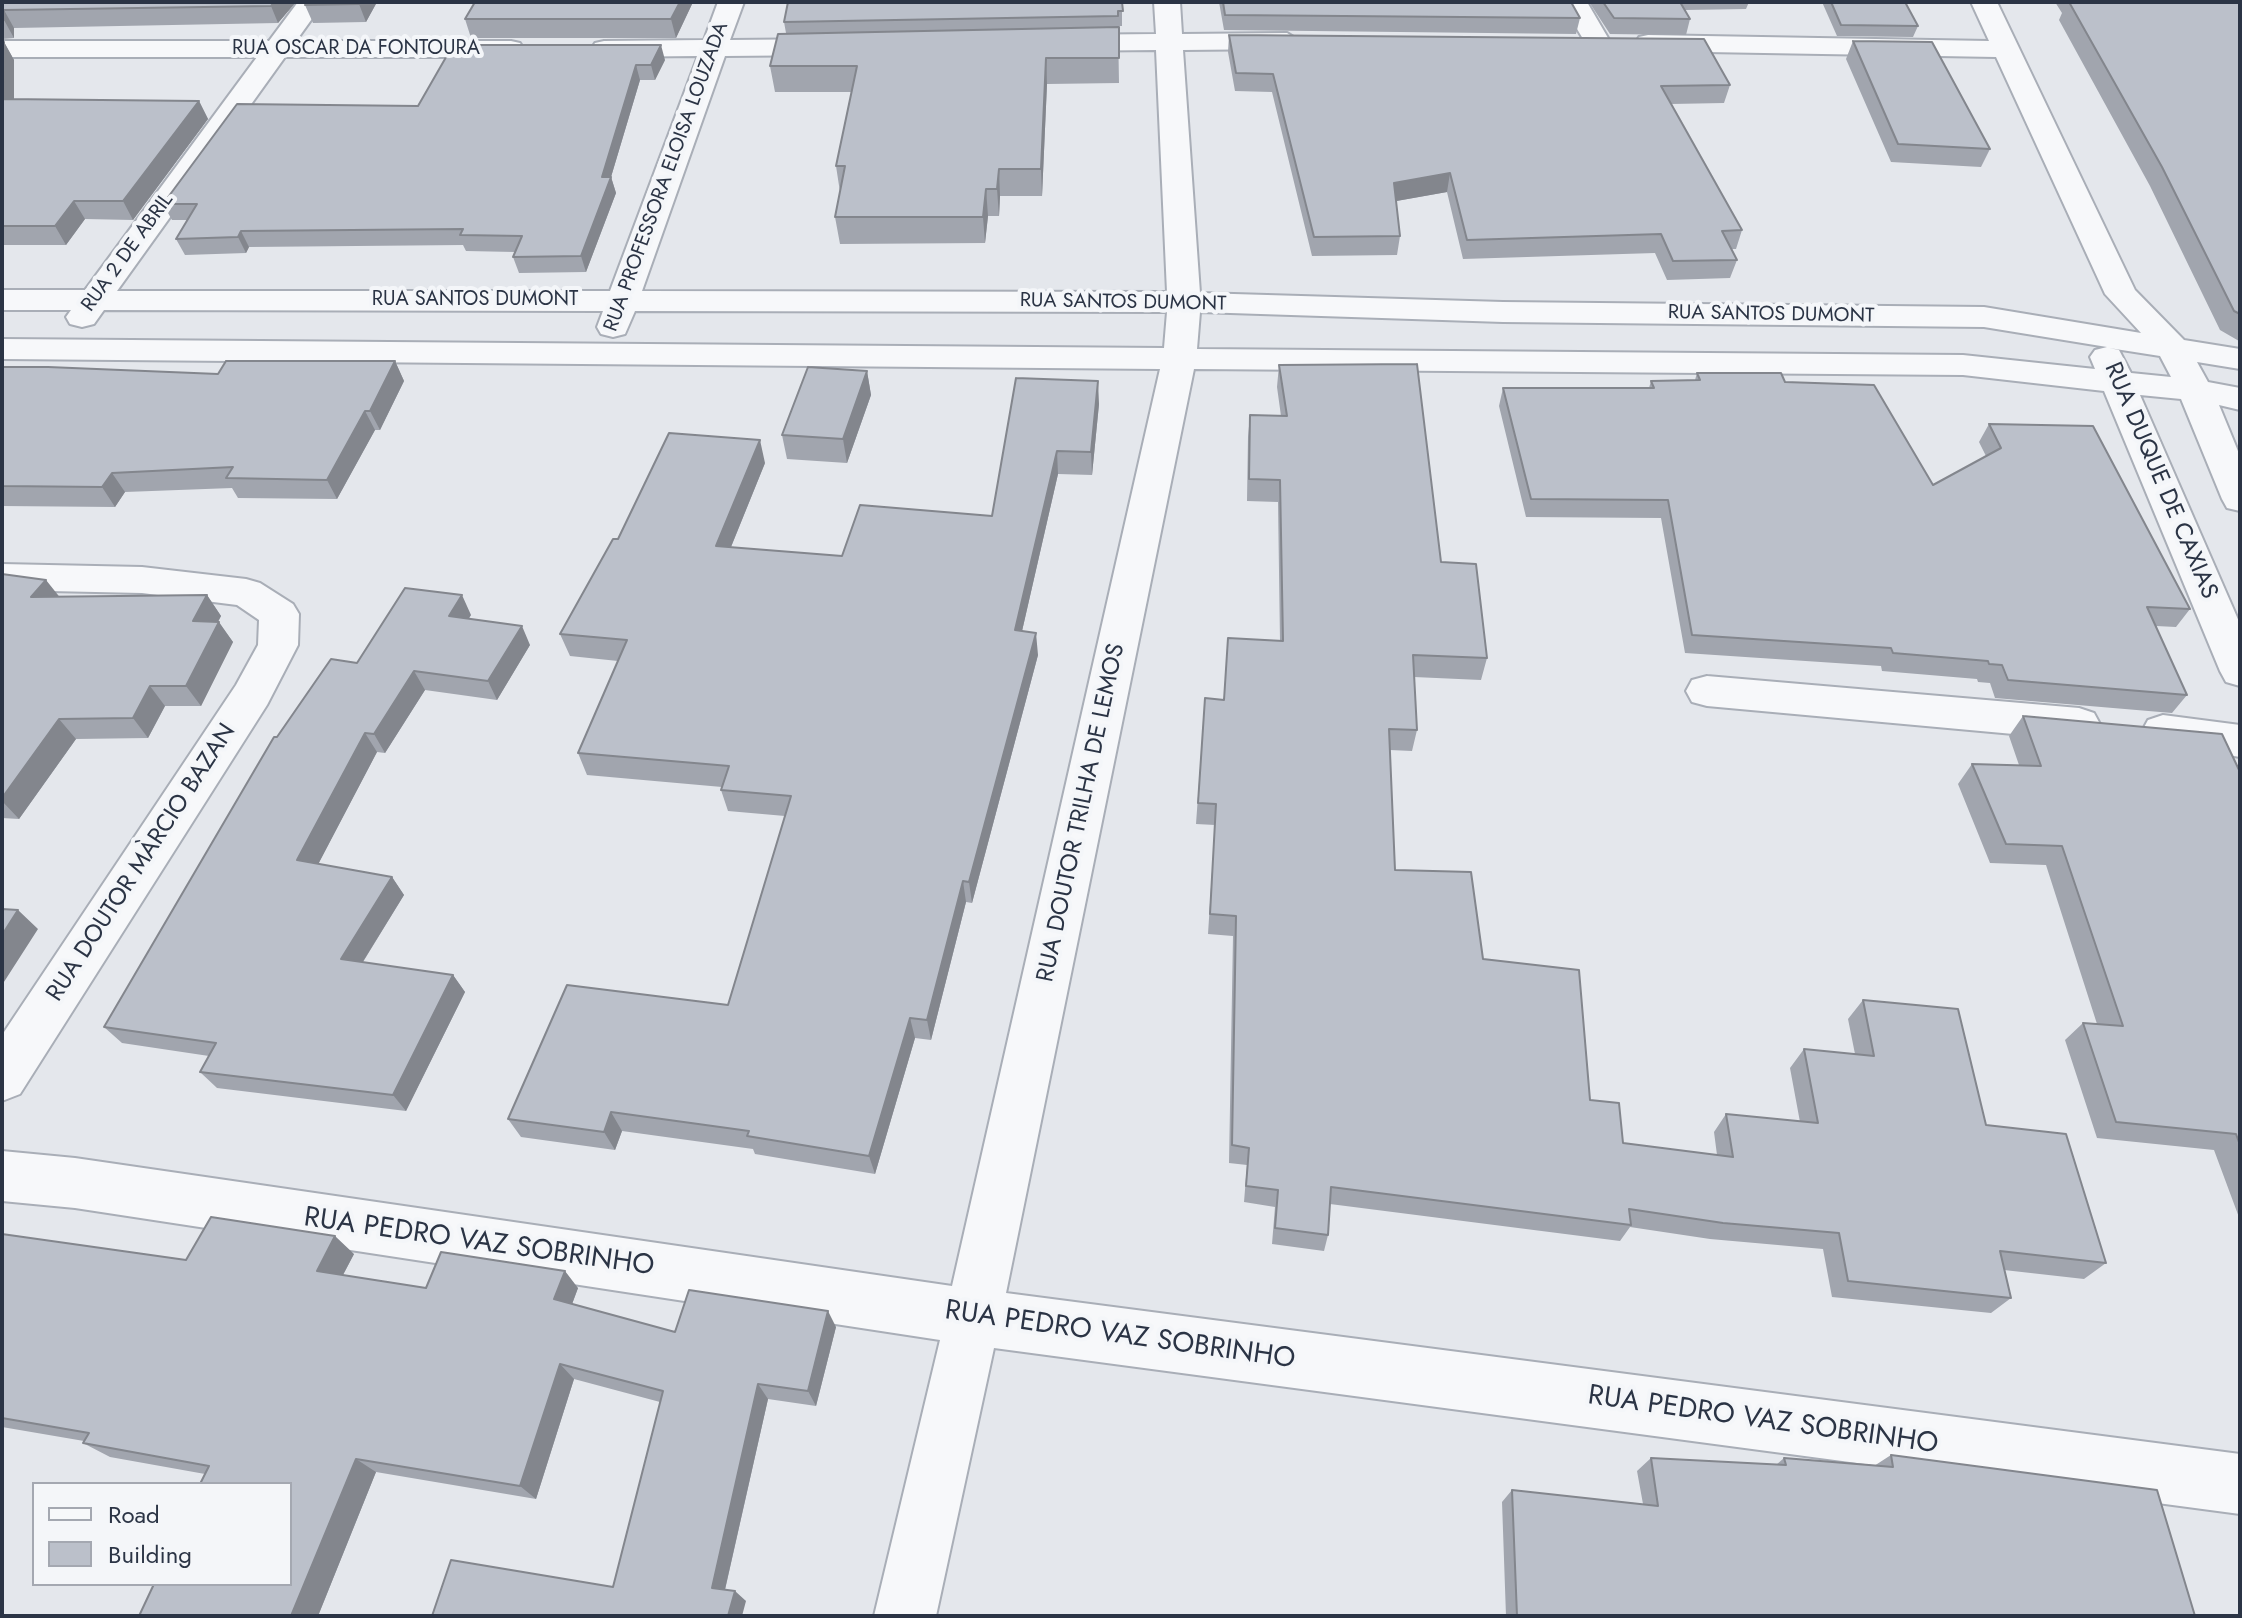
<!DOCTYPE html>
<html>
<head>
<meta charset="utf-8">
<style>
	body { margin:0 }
	#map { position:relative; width:2242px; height:1618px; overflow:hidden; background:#e4e7ec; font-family:Jost,sans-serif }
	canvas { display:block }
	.frame { position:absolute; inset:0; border:4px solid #2b3445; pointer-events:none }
	.legend { position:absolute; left:32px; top:1482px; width:260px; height:104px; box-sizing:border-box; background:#f4f6f9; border:2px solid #a4a8b1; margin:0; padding:10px 14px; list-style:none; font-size:24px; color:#2b3445 }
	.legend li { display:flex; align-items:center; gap:16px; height:40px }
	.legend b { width:40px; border:2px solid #a4a8b1 }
</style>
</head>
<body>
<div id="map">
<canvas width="2242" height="1618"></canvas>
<div class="frame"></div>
<ul class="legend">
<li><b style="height:10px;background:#f7f8fa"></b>Road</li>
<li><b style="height:22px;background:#bbc0ca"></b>Building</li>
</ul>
</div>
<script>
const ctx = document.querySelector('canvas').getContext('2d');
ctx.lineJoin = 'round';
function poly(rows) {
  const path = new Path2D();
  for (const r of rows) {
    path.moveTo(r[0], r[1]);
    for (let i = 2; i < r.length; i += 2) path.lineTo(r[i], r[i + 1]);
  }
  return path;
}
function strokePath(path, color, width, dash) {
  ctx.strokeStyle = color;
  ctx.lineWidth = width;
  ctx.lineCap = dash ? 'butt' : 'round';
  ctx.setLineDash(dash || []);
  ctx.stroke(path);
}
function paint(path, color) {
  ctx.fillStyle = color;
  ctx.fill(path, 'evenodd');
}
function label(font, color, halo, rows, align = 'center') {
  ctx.font = font + ' Jost,sans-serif';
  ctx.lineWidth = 8;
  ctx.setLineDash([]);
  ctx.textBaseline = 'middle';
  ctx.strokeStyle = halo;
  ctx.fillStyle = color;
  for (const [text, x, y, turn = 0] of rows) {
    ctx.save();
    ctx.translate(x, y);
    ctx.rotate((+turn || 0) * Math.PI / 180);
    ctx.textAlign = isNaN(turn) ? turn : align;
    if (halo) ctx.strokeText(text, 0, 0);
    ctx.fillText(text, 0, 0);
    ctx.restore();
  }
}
const minor = poly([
	[298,2,324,2,296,41,511,41,520,43,524,49,520,55,511,57,285,57,117,291,610,291,698,56,604,57,595,55,591,49,595,43,604,41,704,40,718,2,744,2,730,40,835,39,844,41,848,47,844,53,835,55,725,56,642,291,1167,292,1156,50,1060,51,1051,49,1047,43,1051,37,1060,35,1156,34,1154,2,1180,2,1182,34,1287,33,1300,41,1287,49,1183,50,1200,293,1503,302,1984,307,2141,333,2105,294,1996,57,1648,51,1639,49,1635,43,1639,37,1648,35,1989,41,1971,2,1997,2,2135,290,2184,340,2240,349,2240,369,2197,362,2208,382,2240,388,2240,410,2219,405,2240,456,2240,511,2227,508,2222,499,2181,399,2140,395,2240,624,2240,686,2226,682,2220,671,2104,391,1963,375,1194,369,1006,1293,2240,1454,2240,1514,994,1348,936,1616,874,1616,940,1340,75,1208,2,1201,2,1151,75,1158,952,1286,1160,369,2,359,2,339,1164,348,1167,312,635,311,625,334,613,337,601,334,597,327,603,311,104,310,94,324,82,327,70,324,66,317,71,310,2,310,2,290,85,290,257,57,2,57,2,41,269,41,298,2],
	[1200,312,1503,322,1984,327,2107,347,2095,350,2090,357,2095,369,1963,355,1197,349,1200,312],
	[2109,348,2160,356,2171,377,2131,373,2119,350,2109,348],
	[1561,2,1587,2,1611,43,1607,49,1589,49,1561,2],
	[2,564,142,567,246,579,260,583,293,604,299,614,298,645,267,705,20,1094,2,1101,2,1035,236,685,258,645,259,620,237,605,142,593,2,590,2,564],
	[1707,676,2079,708,2094,713,2100,724,2094,735,2079,740,1707,706,1692,702,1686,691,1692,680,1707,676],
	[2163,715,2240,725,2240,757,2148,742,2142,731,2148,720,2163,715]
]);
strokePath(minor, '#a9aeb7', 4);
paint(minor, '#f7f8fa');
paint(poly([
	[2,2,296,2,278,23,14,28,14,38,2,39],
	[377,2,366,22,313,23,305,5],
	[475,2,693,2,676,38,471,38,465,19],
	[1122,2,1122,26,1118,26,1119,83,1047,84,1042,196,1000,196,999,216,988,216,985,243,840,244,835,217,840,192,836,166,852,92,775,92,770,66,786,33,784,22],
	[1219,2,1571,2,1580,18,1576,34,1224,30],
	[1589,2,1749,2,1746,9,1685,10,1690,19,1686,35,1610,34],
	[1822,2,1905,2,1918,26,1913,37,1837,36],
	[2055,2,2240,2,2240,343,2239,341,2220,330,2150,186,2059,20,2062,13],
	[1229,35,1730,85,1724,103,1671,104,1742,230,1736,249,1732,249,1737,260,1730,278,1667,280,1655,253,1463,259,1447,192,1396,201,1400,236,1397,255,1312,256,1272,92,1235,91,1228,52],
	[1853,41,1990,149,1981,167,1891,162,1846,59],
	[2,42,4,42,14,60,14,99,199,101,208,119,133,220,85,219,66,245,2,245],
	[665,60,655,80,640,80,611,177,616,193,586,272,519,273,513,257,515,252,466,251,463,245,249,247,246,253,185,255,176,239,188,220,172,220,163,204,418,106],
	[395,361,404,381,380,430,375,430,337,499,238,498,232,488,125,492,115,507,2,506,2,367,218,374],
	[1279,365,1441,562,1487,658,1481,680,1414,677,1417,730,1412,751,1390,750,1395,870,1483,959,1623,1143,1717,1155,1714,1132,1726,1114,1800,1122,1790,1068,1804,1049,1855,1054,1848,1019,1863,1000,1986,1125,2106,1263,2084,1279,2004,1270,2011,1298,1991,1313,1832,1297,1823,1249,1710,1239,1630,1227,1620,1241,1330,1204,1328,1235,1324,1251,1272,1244,1275,1207,1244,1202,1247,1165,1229,1163,1233,936,1208,934,1215,825,1196,824,1205,698,1224,700,1280,641,1278,502,1247,501,1248,437,1250,415,1281,416,1277,387],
	[867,371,871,395,847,463,787,459,782,435],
	[1697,373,1785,382,1933,485,1986,456,1979,442,1989,424,2190,609,2176,627,2156,626,2187,695,2172,713,1995,698,1990,683,1978,682,1977,679,1882,671,1881,666,1685,653,1661,518,1526,517,1499,406,1503,388,1649,388,1651,381,1695,380],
	[1099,404,1092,475,1058,474,1022,631,1038,655,972,903,966,902,931,1040,915,1038,875,1174,755,1154,753,1149,622,1131,615,1150,521,1137,508,1119,728,1005,785,816,728,811,721,790,722,787,587,775,578,753,618,661,570,656,560,634,618,539,765,463,731,547,842,556,992,516],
	[2,574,59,597,207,595,221,616,218,622,233,642,201,706,165,706,148,738,76,739,19,819,2,818],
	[471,615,469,618,530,645,497,700,425,690,385,753,377,752,318,864,392,877,404,895,363,962,453,975,465,992,406,1111,217,1088,200,1072,209,1056,122,1043,104,1027,277,737,357,663],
	[2023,716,2240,772,2240,1220,2214,1150,2097,1138,2065,1040,2083,1023,2097,1024,2046,865,1990,863,1958,784,1972,764,2019,765,2009,736],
	[2,1234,186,1260,354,1254,343,1275,426,1288,578,1288,572,1304,675,1332,836,1327,816,1406,768,1399,725,1590,746,1601,613,1587,660,1402,574,1379,536,1499,376,1472,318,1616,139,1616,205,1474,110,1457,83,1443,84,1441,2,1427],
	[1891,1455,2195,1616,1506,1616,1502,1502,1512,1490,1643,1504,1637,1471,1651,1458,1776,1465,1784,1458,1874,1466]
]), '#a1a5ae');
paint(poly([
	[274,2,296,2,278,23,271,6],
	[360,2,377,2,366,22,359,4],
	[680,2,693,2,676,38,671,19],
	[4,10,14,28,14,38,4,20],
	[4,42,14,60,14,117,3,99],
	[661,45,665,60,655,80,651,65],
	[1046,58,1047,84,1042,196,1041,169],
	[636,65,640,80,611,177,616,193,586,272,581,256,602,177],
	[199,101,208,119,133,220,123,201],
	[999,169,1000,196,999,216,997,189],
	[1450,173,1447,192,1391,202,1394,183],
	[986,189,988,216,985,243,983,217],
	[74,201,85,219,66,245,55,226],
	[241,231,249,247,246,253,238,237],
	[395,361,404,381,380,430,370,411],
	[867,371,871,395,847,463,843,439],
	[1098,381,1099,404,1092,475,1091,452],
	[365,411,375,430,337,499,327,480],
	[760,440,765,463,722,569,716,546],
	[1057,451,1058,474,1017,653,1015,630],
	[112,473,125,492,115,507,102,487],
	[46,580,62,600,31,597],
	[207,595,221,616,207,642,193,621],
	[462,595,471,615,458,635,449,616],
	[219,622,233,642,201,706,186,686],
	[522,626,530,645,497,700,488,681],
	[1036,633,1038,655,972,903,969,882],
	[414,671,425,690,385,753,374,734],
	[150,686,165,706,148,738,133,718],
	[59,719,76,739,19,819,2,801,2,798],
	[365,733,377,752,311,878,297,860],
	[392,877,404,895,354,976,341,959],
	[963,881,966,902,931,1040,927,1020],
	[18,910,38,929,2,985,2,935],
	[453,975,465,992,406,1111,393,1095],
	[910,1018,915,1038,875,1174,869,1156],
	[611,1112,622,1131,615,1150,604,1132],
	[335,1236,354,1254,336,1288,317,1271],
	[565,1271,578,1288,568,1315,554,1299],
	[828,1311,836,1327,816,1406,808,1391],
	[560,1364,574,1379,536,1499,520,1486],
	[758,1384,768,1399,723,1598,712,1588],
	[356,1459,376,1472,318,1616,291,1616],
	[735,1591,746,1601,742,1616,728,1616]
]), '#83868d');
const building = poly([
	[2,2,274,2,271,6,4,10,4,20,2,20,2,2],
	[307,2,360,2,359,4,305,5,307,2],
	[475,2,680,2,671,19,465,19,475,2],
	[788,2,1122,2,1123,11,1118,11,1118,16,784,22,788,2],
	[1223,2,1571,2,1580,18,1225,15,1223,2],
	[1603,2,1680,2,1690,19,1614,18,1603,2],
	[1831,2,1905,2,1918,26,1841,25,1831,2],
	[2069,2,2240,2,2240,314,2234,311,2162,167,2069,2],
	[1119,27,1119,58,1046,58,1041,169,999,169,997,189,986,189,983,217,835,217,845,166,836,166,857,66,770,66,778,34,1119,27],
	[1229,35,1704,39,1730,85,1661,86,1742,230,1722,231,1737,260,1673,261,1661,234,1467,240,1450,173,1394,183,1400,236,1314,237,1273,74,1236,73,1229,35],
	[1853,41,1932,42,1990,149,1898,144,1853,41],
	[2,42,4,42,3,99,199,101,123,201,74,201,55,226,2,226,2,42],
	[453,45,661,45,651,65,636,65,602,177,611,177,581,256,513,257,522,236,460,235,463,229,241,231,238,237,176,239,197,204,163,204,237,104,418,106,453,45],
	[226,361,395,361,370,411,365,411,327,480,226,478,233,467,112,473,102,487,2,486,2,367,48,367,218,374,226,361],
	[1417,364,1441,562,1476,564,1487,658,1413,655,1417,730,1389,729,1395,870,1471,872,1483,959,1579,970,1590,1100,1619,1103,1623,1143,1733,1157,1726,1114,1818,1123,1804,1049,1874,1056,1863,1000,1958,1009,1986,1125,2066,1134,2106,1263,2000,1251,2011,1298,1848,1281,1839,1233,1723,1223,1629,1209,1631,1225,1331,1187,1328,1235,1275,1228,1278,1190,1246,1186,1249,1148,1232,1145,1236,916,1210,914,1216,804,1198,803,1205,698,1224,700,1228,638,1283,641,1280,480,1249,479,1250,415,1287,416,1279,365,1417,364],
	[808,367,867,371,843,439,782,435,808,367],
	[1697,373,1781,373,1785,382,1874,385,1933,485,2001,448,1989,424,2093,426,2190,609,2147,607,2187,695,2008,680,2002,665,1989,664,1988,661,1893,653,1891,648,1692,635,1668,500,1531,499,1503,388,1654,388,1651,381,1700,380,1697,373],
	[1016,378,1098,381,1091,452,1057,451,1015,630,1036,633,969,882,963,881,927,1020,910,1018,869,1156,747,1136,749,1131,611,1112,604,1132,508,1119,567,985,728,1005,791,796,721,790,729,766,578,753,627,640,560,634,613,539,618,539,669,433,760,440,716,546,842,556,860,505,992,516,1016,378],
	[2,574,46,580,31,597,207,595,193,621,219,622,186,686,150,686,133,718,59,719,2,798,2,574],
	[405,588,462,595,449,616,522,626,488,681,414,671,374,734,365,733,297,860,392,877,341,959,453,975,393,1095,200,1072,216,1043,104,1027,274,737,277,737,331,659,357,663,405,588],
	[2023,716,2222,734,2240,772,2240,1145,2236,1134,2116,1122,2083,1023,2123,1026,2062,846,2006,844,1972,764,2041,766,2023,716],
	[2,909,18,910,2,935,2,909],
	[211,1217,335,1236,317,1271,426,1288,441,1252,565,1271,554,1299,675,1332,689,1290,828,1311,808,1391,758,1384,712,1588,735,1591,728,1616,432,1616,451,1560,613,1587,663,1391,560,1364,520,1486,356,1459,291,1616,139,1616,154,1584,290,1584,290,1484,200,1484,209,1466,83,1443,89,1433,2,1418,2,1234,186,1260,211,1217],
	[1891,1455,2157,1490,2195,1616,1517,1616,1512,1490,1658,1506,1651,1458,1786,1465,1784,1458,1893,1467,1891,1455]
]);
paint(building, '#bbc0ca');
strokePath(building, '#83868d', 2);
label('20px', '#2b3445', '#f4f6f9', [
	["RUA OSCAR DA FONTOURA",356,49],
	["RUA PROFESSORA ELOISA LOUZADA",667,177,-70],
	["RUA 2 DE ABRIL",128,253,-54],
	["RUA SANTOS DUMONT",475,300],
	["RUA SANTOS DUMONT",1123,303,1],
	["RUA SANTOS DUMONT",1771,315,1]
]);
label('24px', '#2b3445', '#f4f6f9', [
	["RUA DUQUE DE CAXIAS",2160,481,67],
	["RUA DOUTOR TRILHA DE LEMOS",1082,813,-78],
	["RUA DOUTOR MÀRCIO BAZAN",142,863,-57]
]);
label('28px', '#2b3445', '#f4f6f9', [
	["RUA PEDRO VAZ SOBRINHO",479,1243,8],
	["RUA PEDRO VAZ SOBRINHO",1120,1336,8],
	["RUA PEDRO VAZ SOBRINHO",1763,1421,8]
]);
</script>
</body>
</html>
